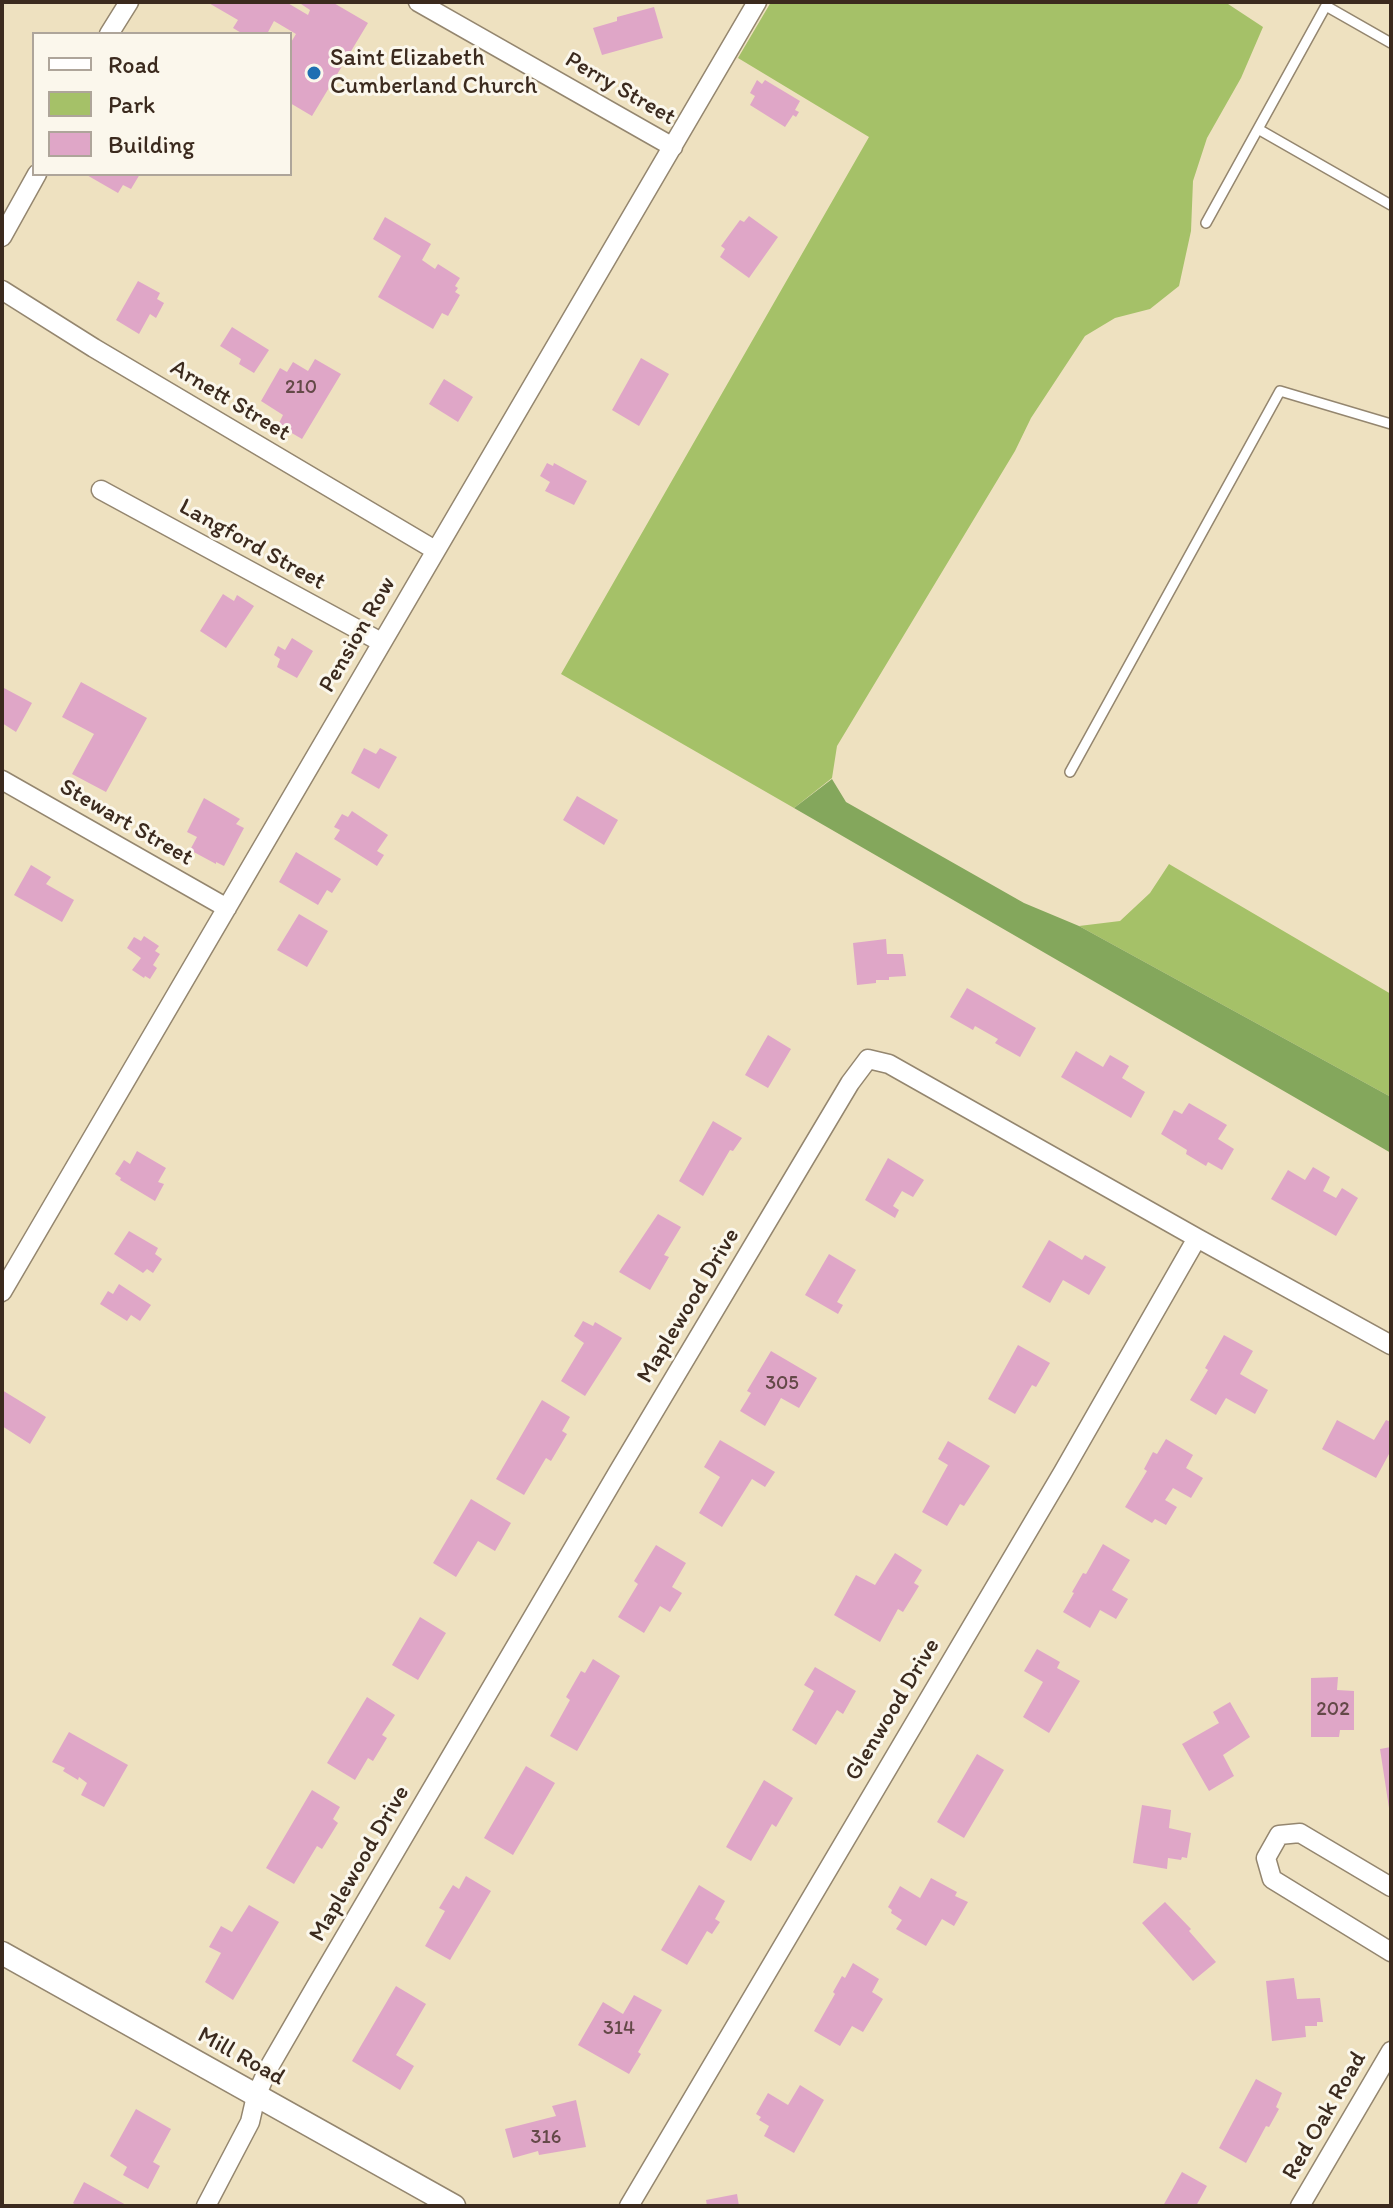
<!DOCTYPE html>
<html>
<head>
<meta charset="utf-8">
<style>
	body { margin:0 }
	#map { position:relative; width:1393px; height:2208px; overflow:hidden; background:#eee1c0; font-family:Itim,sans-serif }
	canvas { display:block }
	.frame { position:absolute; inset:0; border:4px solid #3b2a1e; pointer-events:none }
	.legend { position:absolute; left:32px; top:32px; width:260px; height:144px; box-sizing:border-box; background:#fbf7ec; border:2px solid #aea59a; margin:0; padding:10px 14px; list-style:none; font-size:24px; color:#3b2a1e }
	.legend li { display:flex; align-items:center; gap:16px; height:40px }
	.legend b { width:40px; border:2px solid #aea59a }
</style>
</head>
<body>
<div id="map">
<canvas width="1393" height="2208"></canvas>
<div class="frame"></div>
<ul class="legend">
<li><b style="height:10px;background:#fff"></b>Road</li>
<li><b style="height:22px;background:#a5c168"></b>Park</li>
<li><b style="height:22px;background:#dfa6c7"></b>Building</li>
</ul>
</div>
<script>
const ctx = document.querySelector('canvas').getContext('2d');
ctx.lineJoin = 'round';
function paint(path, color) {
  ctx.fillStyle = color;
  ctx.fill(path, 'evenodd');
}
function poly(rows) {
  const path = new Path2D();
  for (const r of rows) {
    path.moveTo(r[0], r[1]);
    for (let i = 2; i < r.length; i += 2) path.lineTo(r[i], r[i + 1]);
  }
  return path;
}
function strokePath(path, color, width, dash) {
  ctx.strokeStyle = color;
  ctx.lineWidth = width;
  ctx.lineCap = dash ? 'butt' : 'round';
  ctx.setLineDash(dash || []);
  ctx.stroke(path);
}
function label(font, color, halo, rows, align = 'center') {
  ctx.font = font + ' Itim,sans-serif';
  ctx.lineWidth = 6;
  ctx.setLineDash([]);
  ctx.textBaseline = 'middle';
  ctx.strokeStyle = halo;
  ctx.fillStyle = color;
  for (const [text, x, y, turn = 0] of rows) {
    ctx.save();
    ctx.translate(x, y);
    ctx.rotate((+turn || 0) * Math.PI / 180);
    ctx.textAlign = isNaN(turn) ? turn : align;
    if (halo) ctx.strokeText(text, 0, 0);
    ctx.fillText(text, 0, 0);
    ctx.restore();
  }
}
paint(poly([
	[771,2,1225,2,1263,27,1241,78,1207,138,1193,181,1191,231,1179,286,1150,309,1115,318,1085,336,1031,418,1015,451,837,746,832,778,794,808,561,674,869,137,738,58],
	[1169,864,1391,994,1391,1097,1079,926,1120,921,1150,893]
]), '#a5c168');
paint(poly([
	[832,779,846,802,1024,903,1079,926,1391,1097,1391,1153,794,808]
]), '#84a75c');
paint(poly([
	[207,2,286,2,308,15,310,10,298,2,332,2,368,23,312,116,290,103,290,44,296,34,274,21,267,34,243,34,233,28,238,20],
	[654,7,663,38,602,55,593,28,617,21,617,17],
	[757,80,762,84,765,80,800,101,795,110,799,112,796,117,793,115,785,127,750,105,755,96,750,93],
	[85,174,140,174,131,189,123,185,118,193],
	[749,216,778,237,749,278,720,257,725,249,721,246,740,220,744,222],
	[385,217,431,244,422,260,435,269,438,264,460,278,455,286,458,288,455,292,460,295,448,316,442,313,433,329,378,297,401,256,373,239],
	[138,281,160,293,157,299,164,303,156,318,150,314,139,334,116,320],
	[232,327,269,350,254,373,239,364,241,359,220,346],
	[641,358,669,374,639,426,612,410],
	[315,359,341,374,302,439,278,425,283,415,261,401,280,368,287,372,293,362,308,371],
	[444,379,473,397,458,422,429,404],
	[547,463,553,466,554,463,587,481,574,505,545,491,550,482,540,476],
	[223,594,234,601,237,595,254,606,226,648,200,631],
	[292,638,313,651,297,678,277,667,280,659,274,655,278,646,285,650],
	[81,682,147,718,106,792,72,774,94,734,62,717],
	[2,687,32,703,16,732,2,723],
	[364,748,376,754,380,748,397,757,379,789,351,773],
	[577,796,618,820,604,845,563,820],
	[204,798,240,819,236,824,244,828,224,866,216,862,216,864,190,850,197,837,187,832],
	[352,811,388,835,377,851,384,855,377,866,334,839,340,830,334,827,342,814,348,817],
	[296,852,341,879,332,893,327,890,318,905,279,882],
	[31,865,51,877,46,884,74,900,62,922,14,895],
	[299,914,328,931,307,967,277,950],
	[144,936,159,946,155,951,160,954,153,965,157,968,150,979,145,976,144,978,132,970,141,958,127,948,134,937,141,941],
	[886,939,887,954,903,954,906,976,889,977,889,980,876,980,876,983,857,985,853,943],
	[967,988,1036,1028,1020,1057,995,1043,998,1039,975,1026,973,1030,950,1017],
	[768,1035,791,1049,768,1088,745,1075],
	[1076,1051,1103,1067,1110,1055,1129,1066,1122,1078,1145,1092,1131,1118,1061,1077],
	[1189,1103,1227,1125,1218,1139,1234,1149,1222,1170,1208,1162,1206,1166,1186,1154,1187,1150,1161,1134,1174,1110,1182,1114],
	[713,1121,742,1138,733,1151,730,1150,703,1196,679,1181],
	[137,1151,166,1168,158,1182,164,1184,155,1201,120,1180,121,1178,115,1174,124,1160,130,1164],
	[888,1158,924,1180,913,1197,902,1191,893,1206,899,1210,895,1218,865,1200],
	[1313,1167,1330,1177,1323,1191,1336,1198,1342,1188,1358,1198,1336,1236,1271,1199,1288,1170,1305,1180],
	[658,1214,681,1227,664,1255,669,1257,650,1290,619,1272],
	[129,1231,158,1248,155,1254,162,1259,153,1273,147,1269,143,1273,114,1254],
	[1049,1240,1082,1260,1085,1255,1106,1267,1089,1295,1063,1280,1050,1303,1022,1287],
	[829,1254,856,1270,837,1302,843,1305,838,1314,805,1295],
	[119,1284,151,1305,140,1321,131,1315,127,1321,100,1304,108,1291,113,1294],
	[583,1321,593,1326,595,1322,622,1338,585,1396,561,1381,584,1343,574,1336],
	[1224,1335,1253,1351,1240,1374,1268,1390,1255,1414,1226,1398,1216,1415,1190,1400,1208,1370,1205,1368],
	[1018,1345,1050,1363,1036,1387,1032,1385,1015,1414,988,1399],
	[771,1351,817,1378,799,1408,781,1398,765,1426,740,1411,751,1393,747,1391],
	[2,1390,46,1417,30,1444,2,1426],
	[542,1400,570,1417,562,1431,567,1434,551,1461,546,1458,524,1495,496,1479],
	[1337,1420,1374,1440,1386,1420,1391,1422,1391,1456,1389,1454,1376,1478,1322,1449],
	[1166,1439,1193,1455,1186,1468,1203,1478,1191,1498,1173,1488,1165,1500,1177,1507,1166,1525,1155,1519,1152,1523,1125,1507,1147,1471,1144,1469,1153,1452,1157,1454],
	[720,1440,775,1472,765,1487,752,1479,722,1527,699,1513,720,1477,704,1467],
	[948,1441,990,1466,964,1506,960,1504,947,1526,922,1512,948,1465,938,1459],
	[471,1499,511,1523,495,1551,478,1541,456,1577,433,1563],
	[1103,1544,1130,1560,1112,1590,1128,1599,1116,1619,1100,1610,1090,1628,1063,1612,1074,1593,1072,1592,1083,1573,1086,1574],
	[656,1545,686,1563,672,1587,682,1593,670,1612,660,1606,644,1633,618,1617,638,1584,634,1581],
	[895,1553,922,1570,914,1583,919,1586,903,1612,898,1609,880,1642,834,1615,856,1575,875,1585],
	[420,1617,446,1633,418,1680,392,1665],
	[1037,1649,1060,1662,1057,1668,1080,1681,1049,1733,1023,1717,1043,1682,1024,1671],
	[593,1659,620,1676,577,1751,550,1736,570,1700,566,1697,581,1671,585,1673],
	[815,1667,856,1691,843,1714,837,1710,816,1745,792,1730,814,1691,804,1685],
	[1338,1677,1337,1690,1354,1691,1354,1730,1340,1730,1339,1737,1311,1737,1311,1678],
	[367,1697,395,1715,382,1735,387,1738,373,1761,368,1758,355,1780,327,1763],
	[1230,1702,1250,1737,1223,1755,1234,1776,1209,1791,1182,1744,1219,1723,1213,1712],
	[69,1732,128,1765,104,1807,81,1795,87,1783,79,1777,78,1780,63,1771,65,1768,52,1762],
	[1391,1747,1391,1808,1389,1808,1380,1749],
	[977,1754,1004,1770,964,1838,937,1822],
	[526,1766,555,1783,513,1855,484,1838],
	[764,1780,793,1798,776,1827,772,1824,751,1861,726,1847],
	[312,1790,340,1807,333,1819,338,1823,322,1849,317,1846,294,1884,266,1868],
	[1142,1805,1171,1810,1169,1828,1191,1833,1187,1858,1182,1857,1181,1860,1168,1858,1167,1869,1133,1863],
	[466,1876,491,1891,450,1960,425,1946,445,1911,439,1908,453,1885,459,1889],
	[931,1878,957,1892,955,1896,968,1902,954,1926,942,1919,926,1946,896,1929,902,1920,891,1913,892,1910,888,1907,900,1886,920,1898],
	[699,1885,725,1901,715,1919,720,1922,712,1934,707,1931,687,1965,661,1950],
	[1165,1902,1191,1929,1189,1931,1216,1962,1193,1981,1142,1923],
	[249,1905,279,1922,233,2000,205,1982,221,1953,209,1947,221,1926,232,1932],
	[853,1963,879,1979,872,1992,883,1999,863,2032,852,2026,840,2046,814,2031,835,1994,833,1992,842,1976,845,1978],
	[1294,1978,1297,1999,1320,1998,1323,2022,1317,2022,1317,2026,1305,2026,1306,2037,1272,2041,1266,1981],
	[396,1986,426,2004,396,2055,414,2066,400,2090,352,2061],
	[634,1995,662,2010,638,2052,641,2054,629,2074,578,2045,603,2002,623,2014],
	[1256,2079,1282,2093,1276,2107,1279,2109,1269,2127,1266,2126,1246,2163,1219,2148],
	[800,2085,824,2100,794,2153,764,2136,769,2126,759,2120,761,2117,756,2114,768,2093,788,2105],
	[576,2100,586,2147,539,2155,538,2151,513,2158,505,2129,556,2116,552,2106],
	[136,2109,171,2129,153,2162,160,2166,148,2189,123,2175,127,2167,110,2156],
	[1182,2172,1207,2186,1196,2206,1163,2206],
	[84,2182,128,2206,77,2206,73,2203],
	[737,2194,739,2206,707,2206,706,2200]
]), '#dfa6c7');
const service = poly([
	[1326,6,1391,43],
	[1258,129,1391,205],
	[1206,223,1328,2],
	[1070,772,1280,391,1391,424]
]);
const minor = poly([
	[418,2,673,147],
	[109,34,129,2],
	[2,237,37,174],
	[2,290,94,348,435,550],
	[101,490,381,642],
	[2,780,227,908],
	[2,1292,757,2],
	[1391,1887,1300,1833,1279,1835,1266,1858,1272,1879,1391,1952],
	[206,2206,250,2122,256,2096,268,2069,316,1986,618,1472,850,1083,868,1059,889,1064,1197,1238,1391,1345],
	[629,2206,1063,1472,1197,1238],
	[1300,2206,1391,2051]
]);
const tertiary = poly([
	[2,1953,454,2206]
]);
strokePath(service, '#94866f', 12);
strokePath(minor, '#94866f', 21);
strokePath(tertiary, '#94866f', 25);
strokePath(service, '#fff', 9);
strokePath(minor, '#fff', 18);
strokePath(tertiary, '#fff', 22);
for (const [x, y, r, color] of [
	[314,73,8,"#1f6fb2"]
]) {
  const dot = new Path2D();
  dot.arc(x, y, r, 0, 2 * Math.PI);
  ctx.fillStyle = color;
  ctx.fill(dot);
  strokePath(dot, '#fbf7ec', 3);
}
label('20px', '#644948', null, [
	["210",301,388],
	["305",782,1384],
	["202",1333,1710],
	["314",619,2029],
	["316",546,2138]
]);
label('24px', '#3b2a1e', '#fbf7ec', [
	["Saint Elizabeth",330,59],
	["Cumberland Church",330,87]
], 'left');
label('24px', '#3b2a1e', '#fbf7ec', [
	["Perry Street",620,89,30],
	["Arnett Street",230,401,31],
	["Langford Street",252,545,29],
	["Pension Row",358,635,-60],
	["Stewart Street",126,823,30],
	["Maplewood Drive",689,1306,-59],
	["Glenwood Drive",893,1710,-59],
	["Maplewood Drive",360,1864,-60],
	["Mill Road",241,2057,29],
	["Red Oak Road",1325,2116,-60]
]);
</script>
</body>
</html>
